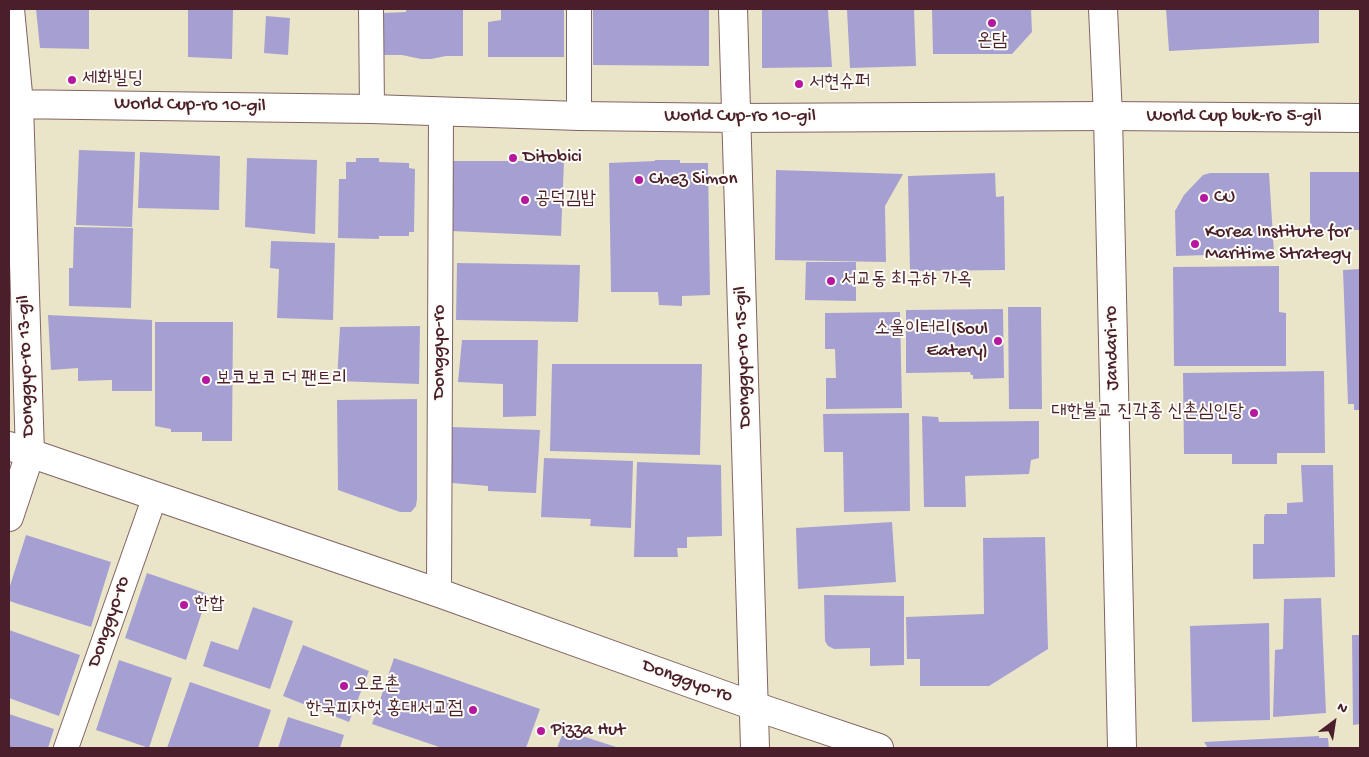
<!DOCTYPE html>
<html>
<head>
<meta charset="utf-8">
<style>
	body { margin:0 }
	#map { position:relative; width:1369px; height:757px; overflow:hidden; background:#eae5c8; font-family:"Gochi Hand",sans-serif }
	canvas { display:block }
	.frame { position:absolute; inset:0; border:10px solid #4a1f2b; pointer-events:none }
	.north { position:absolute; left:1309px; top:697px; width:50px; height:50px; -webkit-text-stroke:4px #fdfcf7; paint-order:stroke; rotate:31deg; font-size:14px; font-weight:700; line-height:20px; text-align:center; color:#4a1f2b }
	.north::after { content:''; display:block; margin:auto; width:18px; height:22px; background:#4a1f2b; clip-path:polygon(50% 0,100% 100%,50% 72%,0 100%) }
</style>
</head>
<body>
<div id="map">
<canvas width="1369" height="757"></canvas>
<div class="frame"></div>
<div class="north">N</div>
</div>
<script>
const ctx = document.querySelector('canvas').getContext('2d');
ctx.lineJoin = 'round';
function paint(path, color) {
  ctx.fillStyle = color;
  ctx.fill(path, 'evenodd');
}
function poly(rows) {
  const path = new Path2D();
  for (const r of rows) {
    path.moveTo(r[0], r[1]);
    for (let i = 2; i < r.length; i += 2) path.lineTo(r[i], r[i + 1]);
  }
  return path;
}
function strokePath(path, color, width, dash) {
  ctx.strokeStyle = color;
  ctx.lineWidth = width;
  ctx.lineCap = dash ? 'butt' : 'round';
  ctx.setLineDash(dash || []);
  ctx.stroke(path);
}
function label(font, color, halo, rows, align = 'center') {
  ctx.font = font + ' "Gochi Hand","Poor Story",sans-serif';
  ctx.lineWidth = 4;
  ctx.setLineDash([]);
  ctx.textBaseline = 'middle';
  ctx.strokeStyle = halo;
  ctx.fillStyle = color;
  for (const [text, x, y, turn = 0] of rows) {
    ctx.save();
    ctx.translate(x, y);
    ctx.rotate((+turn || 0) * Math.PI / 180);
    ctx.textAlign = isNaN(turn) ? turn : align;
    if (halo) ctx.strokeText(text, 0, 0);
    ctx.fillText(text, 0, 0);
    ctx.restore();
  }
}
paint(poly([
	[36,9,89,9,89,49,40,48],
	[188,9,233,9,232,59,188,57],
	[406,9,463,9,463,56,446,56,431,59,421,59,402,55,384,55,384,13,406,12],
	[501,9,564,9,564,57,488,57,488,22,501,20],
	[593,9,709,9,709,66,593,65],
	[914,9,916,66,850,68,847,10],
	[932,9,1031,9,1032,32,1012,54,933,54],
	[1166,9,1319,9,1319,43,1169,51],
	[762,10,828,10,832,67,762,68],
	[266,16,290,18,288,55,264,53],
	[79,150,135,152,132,227,76,225],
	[140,152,220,156,219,210,138,208],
	[247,158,317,160,315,234,245,227],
	[356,158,379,158,379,162,409,163,409,168,415,169,414,232,409,232,409,236,379,236,379,239,338,238,339,179,346,179,346,162,356,162],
	[655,160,680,160,680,163,708,163,710,295,682,296,682,306,659,305,658,292,611,292,609,163,655,161],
	[453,161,564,161,561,236,451,231],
	[776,170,903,174,885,206,886,262,775,260],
	[1310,172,1360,172,1360,230,1310,230],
	[995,173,996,197,1004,196,1005,270,910,271,908,176],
	[1210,173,1269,173,1274,253,1176,256,1175,211,1184,195,1203,175],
	[74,227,133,228,131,308,69,306,69,268,73,268],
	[271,241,335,243,333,320,277,318,279,269,270,268],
	[806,262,856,262,856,301,805,300],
	[457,263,580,265,578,322,456,320],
	[1279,266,1279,312,1286,313,1286,366,1174,366,1173,267],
	[1360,269,1360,410,1354,410,1354,404,1348,404,1343,270],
	[1008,307,1041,307,1042,409,1009,409],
	[1003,309,1004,378,973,379,973,375,971,375,970,372,906,373,906,310],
	[900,312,902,408,826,409,826,378,836,378,835,349,825,349,825,313],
	[48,315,152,320,152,391,112,391,112,380,78,381,78,368,51,370],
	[155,322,233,322,232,441,202,441,202,432,171,432,171,429,155,426],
	[420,326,419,384,337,381,340,327],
	[462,340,538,340,536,416,503,417,503,384,458,382],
	[552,364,702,364,700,455,550,451],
	[1324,371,1325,453,1277,453,1277,464,1232,464,1232,454,1184,454,1183,373],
	[417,399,417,499,416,506,411,512,400,512,338,490,337,400],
	[909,413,910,511,844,512,843,452,824,452,823,414],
	[922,416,938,417,939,422,1039,421,1039,458,1031,460,1029,474,965,476,966,507,924,507],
	[452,427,540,430,536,493,488,491,488,486,452,483],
	[544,458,633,461,631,528,590,526,591,519,541,517],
	[637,462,721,465,722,536,687,537,687,548,677,548,678,557,634,557],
	[1301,465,1333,465,1335,577,1253,579,1253,544,1264,544,1264,517,1265,514,1287,514,1287,503,1303,502],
	[892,522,896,582,798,589,796,528],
	[26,535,111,562,91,627,9,601,9,589],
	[1045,537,1048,649,989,686,920,686,920,659,907,659,906,617,984,614,983,538],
	[147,573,208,594,186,660,125,638],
	[824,595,904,596,904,665,870,666,870,648,834,649,828,646,825,641],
	[1321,598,1326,713,1273,717,1275,650,1283,649,1284,599],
	[253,607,293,621,270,689,203,666,211,641,238,650],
	[1269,623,1270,720,1192,722,1190,626],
	[9,630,80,655,59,716,9,698],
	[1352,635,1360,635,1360,724,1353,725],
	[303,645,369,671,349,722,283,696],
	[394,658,540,709,526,748,442,748,372,724],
	[119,660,172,678,149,748,96,730],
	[190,682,271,710,258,748,167,748],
	[9,714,54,729,48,748,9,748],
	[288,717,344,735,340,748,278,748],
	[564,730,619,748,557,748],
	[1319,736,1319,738,1328,738,1329,748,1208,748,1204,742]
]), '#a6a0d2');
const service = poly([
	[371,9,372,109],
	[579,116,579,9],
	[439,593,441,112],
	[66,748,155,496]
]);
const minor = poly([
	[733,9,755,748],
	[9,104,372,109,579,116,737,118,1108,116,1360,118],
	[9,517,30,454,19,104,10,9]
]);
const tertiary = poly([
	[1103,9,1108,116,1122,748],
	[9,446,439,593,754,706,879,748]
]);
strokePath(service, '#826462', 26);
strokePath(minor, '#826462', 30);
strokePath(tertiary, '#826462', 30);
strokePath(service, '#fff', 24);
strokePath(minor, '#fff', 28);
strokePath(tertiary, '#fff', 28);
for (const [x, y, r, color] of [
	[992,23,5,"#b5179e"],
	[72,80,5,"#b5179e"],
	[799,84,5,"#b5179e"],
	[513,158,5,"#b5179e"],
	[639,180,5,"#b5179e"],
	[1204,198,5,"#b5179e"],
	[525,200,5,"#b5179e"],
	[1195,244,5,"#b5179e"],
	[831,281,5,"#b5179e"],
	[998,341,5,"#b5179e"],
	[206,380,5,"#b5179e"],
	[1254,413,5,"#b5179e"],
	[184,605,5,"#b5179e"],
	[344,686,5,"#b5179e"],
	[473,710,5,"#b5179e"],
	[541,731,5,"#b5179e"]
]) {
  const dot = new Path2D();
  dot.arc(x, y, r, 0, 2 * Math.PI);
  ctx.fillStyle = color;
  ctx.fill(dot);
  strokePath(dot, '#fdfcf7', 2);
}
label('19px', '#4a1f2b', '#fdfcf7', [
	["온담",992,42,"center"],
	["세화빌딩",82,80],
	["서현슈퍼",809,84],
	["Ditobici",523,158],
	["Chez Simon",649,180],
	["CU",1214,198],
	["공덕김밥",535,200],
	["Korea Institute for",1205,233],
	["Maritime Strategy",1205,255],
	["서교동 최규하 가옥",841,281],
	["소울이터리(Soul",988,330,"right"],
	["Eatery)",988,352,"right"],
	["보코보코 더 팬트리",216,380],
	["대한불교 진각종 신촌심인당",1244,413,"right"],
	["한합",194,605],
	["오로촌",354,686],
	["한국피자헛 홍대서교점",463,710,"right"],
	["Pizza Hut",551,731]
], 'left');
label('19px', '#4a1f2b', '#fdfcf7', [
	["World Cup-ro 10-gil",190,106,1],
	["World Cup-ro 10-gil",740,117],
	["World Cup buk-ro 5-gil",1234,117],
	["Jandari-ro",1113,348,-91],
	["Donggyo-ro",440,352,-90],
	["Donggyo-ro 15-gil",744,357,-92],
	["Donggyo-ro 13-gil",27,366,-92],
	["Donggyo-ro",110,622,-71],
	["Donggyo-ro",687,682,20]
]);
</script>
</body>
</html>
